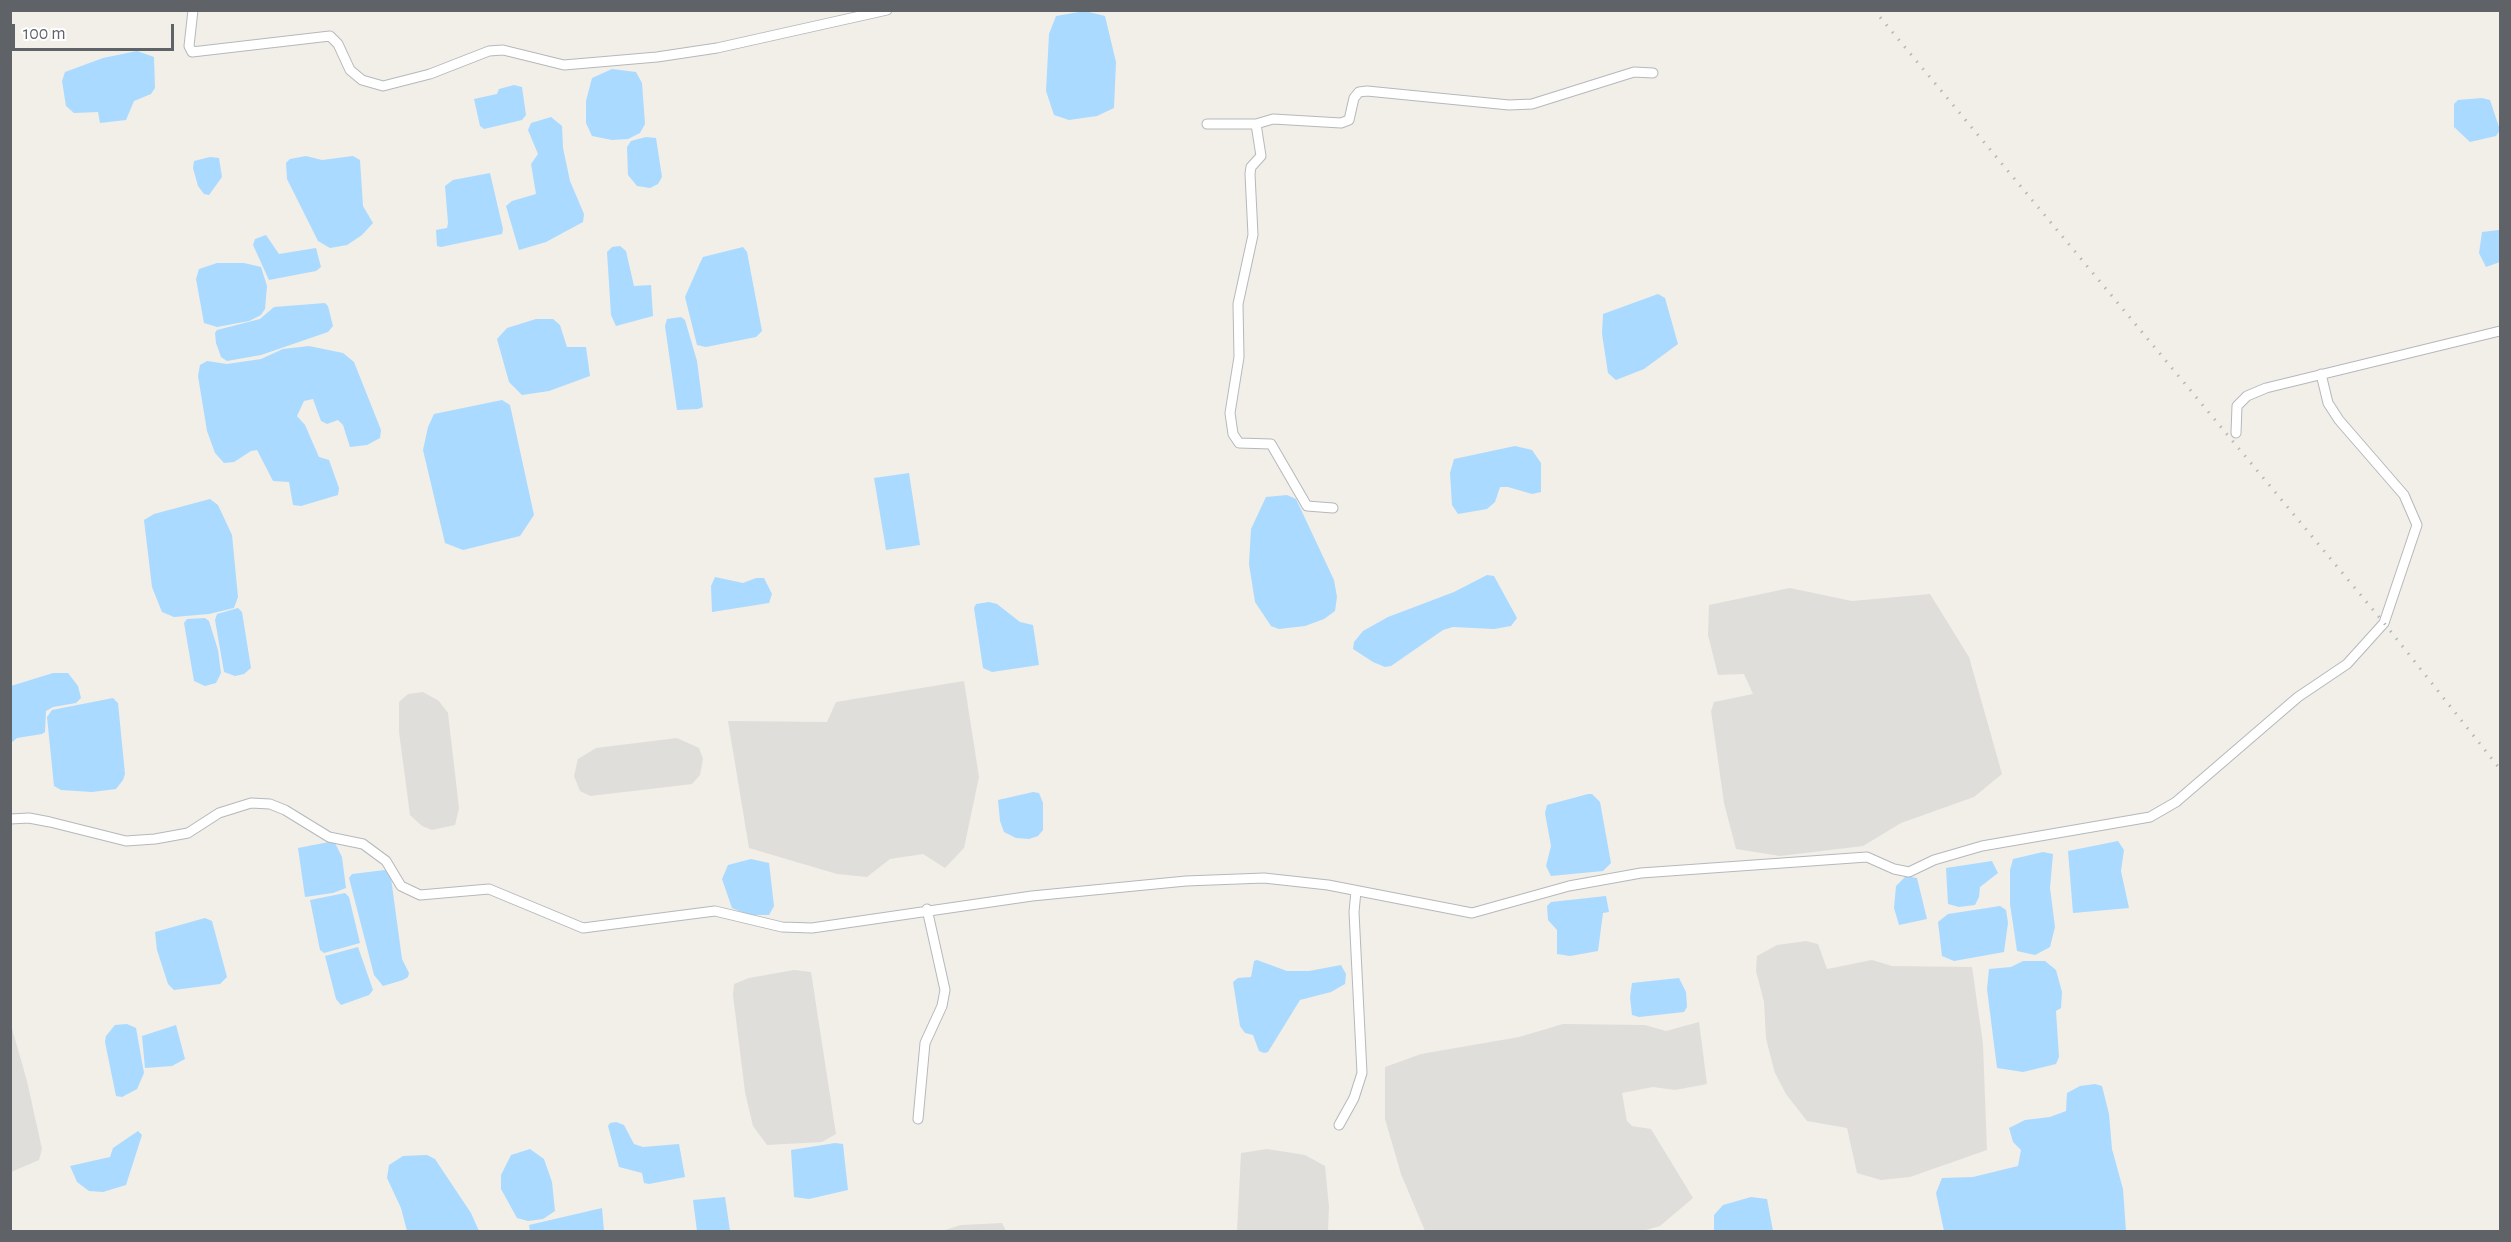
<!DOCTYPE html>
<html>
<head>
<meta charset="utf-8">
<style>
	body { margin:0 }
	#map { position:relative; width:2511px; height:1242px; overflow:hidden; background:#f1efe8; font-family:"Alegreya Sans",sans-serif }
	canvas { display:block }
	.frame { position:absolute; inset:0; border:12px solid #5f6368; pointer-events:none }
	.scale { position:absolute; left:12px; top:24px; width:162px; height:27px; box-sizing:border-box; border:3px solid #5f6368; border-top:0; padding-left:8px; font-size:18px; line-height:21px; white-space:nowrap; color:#5f6368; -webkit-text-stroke:4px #fff; paint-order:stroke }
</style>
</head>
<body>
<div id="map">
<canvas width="2511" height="1242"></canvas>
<div class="frame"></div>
<div class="scale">100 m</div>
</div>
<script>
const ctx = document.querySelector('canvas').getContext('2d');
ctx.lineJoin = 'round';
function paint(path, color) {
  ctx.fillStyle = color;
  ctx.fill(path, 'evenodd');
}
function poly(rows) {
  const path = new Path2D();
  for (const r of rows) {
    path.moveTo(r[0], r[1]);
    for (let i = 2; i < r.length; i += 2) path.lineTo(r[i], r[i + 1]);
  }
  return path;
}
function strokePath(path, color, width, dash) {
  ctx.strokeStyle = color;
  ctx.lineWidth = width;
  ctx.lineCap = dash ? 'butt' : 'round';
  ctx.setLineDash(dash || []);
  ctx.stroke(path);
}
paint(poly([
	[1790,588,1852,601,1930,594,1969,657,2002,774,1974,797,1901,823,1863,846,1780,856,1736,849,1724,803,1711,711,1714,702,1753,694,1744,674,1718,675,1708,635,1709,605],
	[964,681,979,777,964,848,945,868,923,854,890,859,867,877,837,874,749,848,728,721,827,722,836,702],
	[423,692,439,701,448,713,459,808,455,825,432,830,422,826,410,815,399,732,399,702,408,694],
	[677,738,699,748,703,759,700,775,692,784,590,796,580,791,574,776,578,759,596,748],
	[1806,941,1818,944,1827,969,1872,960,1892,966,1972,967,1983,1044,1987,1150,1910,1177,1881,1180,1857,1173,1847,1128,1807,1121,1786,1094,1775,1073,1766,1039,1764,1002,1756,971,1757,956,1777,945],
	[794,970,811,972,836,1134,822,1142,767,1145,753,1126,745,1092,733,995,734,984,749,978],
	[1699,1022,1707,1084,1675,1090,1653,1087,1622,1093,1627,1121,1632,1126,1651,1129,1693,1198,1660,1226,1639,1232,1425,1231,1401,1174,1385,1119,1385,1067,1421,1054,1519,1037,1563,1024,1645,1025,1666,1031],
	[11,1025,27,1081,42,1149,39,1160,11,1172],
	[1267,1149,1305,1155,1325,1166,1329,1207,1328,1231,1237,1231,1241,1153],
	[1002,1223,1006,1231,942,1231,961,1225]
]), '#e0deda');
paint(poly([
	[1085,11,1105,16,1116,62,1114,108,1097,116,1069,120,1054,115,1046,91,1049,34,1056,16],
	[137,51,154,57,155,88,151,94,134,101,126,120,100,123,98,112,74,113,66,106,62,81,65,72,103,58],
	[612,69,636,72,642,83,645,124,640,133,628,139,612,140,592,136,586,123,586,101,592,78],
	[514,85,522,87,526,115,522,120,484,129,480,126,474,99,497,94,499,89],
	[2482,98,2490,100,2500,130,2496,136,2470,142,2454,127,2454,104,2458,100],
	[551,117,562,126,563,148,570,181,584,214,583,222,546,242,519,250,506,206,512,201,536,194,531,164,538,154,528,130,531,123],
	[646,137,656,138,662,177,658,184,650,188,637,186,628,175,627,147,631,141],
	[306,156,322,160,353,156,360,160,363,206,373,223,362,235,347,245,330,248,318,241,287,179,286,163,290,159],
	[210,157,219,158,222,177,209,195,204,194,198,186,193,168,194,161],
	[490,173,503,229,502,234,441,247,437,246,436,230,447,228,448,223,445,186,453,180],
	[2499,230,2500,262,2486,267,2479,253,2482,232],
	[266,235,279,254,316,248,321,267,316,271,269,280,253,245,255,239],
	[620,246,626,251,634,286,651,285,653,316,616,326,611,315,607,252,612,247],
	[743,247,747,252,762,331,756,337,706,347,697,345,685,297,700,263,703,257],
	[217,263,244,263,261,267,267,286,265,309,261,315,249,321,217,327,204,323,196,279,199,269],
	[1658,294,1665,298,1678,344,1644,369,1616,380,1608,373,1602,334,1603,314],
	[325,303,328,306,333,326,328,332,261,355,227,361,221,357,216,343,215,333,217,330,260,319,274,307],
	[681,317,685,320,697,361,703,407,698,409,677,410,665,326,667,319],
	[536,319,553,319,560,325,567,347,586,347,590,376,549,391,522,395,509,382,497,339,507,328],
	[309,346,343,353,354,362,381,430,380,438,367,445,350,447,343,425,338,420,327,424,321,421,313,399,304,401,297,416,305,425,319,457,329,460,339,488,338,495,301,506,293,505,289,482,273,481,257,450,251,451,234,462,224,463,215,453,207,431,198,376,200,365,207,361,227,364,261,359,283,349],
	[502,400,510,405,534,515,520,536,463,550,445,543,423,450,428,427,434,414],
	[1515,446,1532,450,1541,463,1541,492,1532,494,1508,487,1500,487,1495,502,1487,509,1458,514,1452,505,1450,473,1454,459],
	[909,473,920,545,886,550,874,478],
	[1287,495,1296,499,1334,580,1337,597,1335,611,1324,619,1305,626,1279,629,1271,626,1255,602,1249,564,1251,529,1266,497],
	[210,499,218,505,232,535,238,597,234,608,209,614,174,617,162,612,152,587,144,520,154,514],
	[1487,575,1494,576,1517,618,1511,626,1494,629,1453,627,1443,630,1391,666,1385,667,1373,662,1353,649,1354,642,1363,631,1388,617,1454,592],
	[715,577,743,583,756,578,764,578,772,594,769,603,712,612,711,586],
	[989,602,997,604,1020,622,1033,625,1039,665,992,672,983,668,974,608,976,604],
	[238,608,242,612,251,668,244,674,235,676,224,672,215,620,217,614],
	[205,618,209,621,218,650,221,673,216,683,205,686,194,681,184,623,187,619],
	[53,673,68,673,78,686,81,698,76,703,53,707,46,711,45,732,42,734,17,738,11,743,11,686],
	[113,698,118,703,125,774,123,780,116,789,92,792,61,790,54,786,47,717,52,710],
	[1033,792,1039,793,1043,803,1043,830,1038,836,1029,839,1016,838,1004,832,1000,821,998,800],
	[1588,794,1592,794,1600,802,1611,863,1603,871,1551,876,1546,866,1551,846,1545,813,1547,805],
	[334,841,342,857,346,888,333,893,305,897,298,848],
	[2118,841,2124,850,2121,871,2129,908,2073,913,2068,851],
	[2043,852,2053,854,2050,888,2055,927,2050,947,2035,955,2017,951,2010,904,2010,870,2013,859],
	[751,859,769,863,774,906,769,915,749,915,732,908,722,879,728,865],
	[1992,861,1998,873,1980,887,1979,897,1975,905,1959,907,1948,904,1946,868],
	[385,870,391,878,402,959,409,973,408,977,403,980,383,986,374,975,349,878,352,874],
	[1906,876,1917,878,1927,919,1899,925,1894,908,1896,886],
	[345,893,349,897,360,943,324,953,320,950,310,900],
	[1606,896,1609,912,1603,913,1598,951,1570,956,1557,954,1557,930,1548,920,1547,906,1551,902],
	[2000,906,2006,910,2008,923,2004,952,1954,961,1942,956,1938,922,1948,914],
	[205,918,212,921,227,977,220,984,174,990,168,984,157,950,155,932],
	[358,947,373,990,369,995,341,1005,336,999,325,956],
	[1257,960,1287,971,1309,971,1341,965,1346,974,1345,984,1331,992,1300,1000,1268,1052,1264,1053,1259,1051,1253,1035,1245,1033,1240,1026,1233,982,1238,978,1251,977,1254,961],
	[2023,961,2045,961,2056,970,2062,992,2061,1008,2056,1011,2059,1057,2056,1064,2023,1072,1997,1068,1987,989,1989,969,2011,967],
	[1679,978,1686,992,1687,1007,1684,1012,1639,1017,1632,1015,1630,997,1632,983],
	[127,1024,136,1028,144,1073,137,1089,122,1097,116,1096,105,1042,106,1036,115,1025],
	[176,1025,185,1059,172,1066,145,1068,142,1036],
	[2095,1084,2102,1086,2109,1114,2112,1149,2123,1189,2126,1231,1944,1231,1936,1193,1942,1178,1973,1177,2018,1166,2021,1150,2013,1142,2009,1128,2025,1120,2050,1117,2066,1111,2067,1093,2080,1086],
	[616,1122,624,1125,634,1144,643,1147,679,1144,685,1177,649,1184,644,1183,642,1173,619,1167,608,1126,610,1123],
	[138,1131,142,1135,126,1185,103,1192,89,1191,77,1182,70,1166,110,1157,113,1148],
	[835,1143,843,1144,848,1190,809,1199,794,1197,791,1150],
	[530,1149,544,1159,552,1182,555,1211,543,1219,528,1221,517,1218,501,1189,501,1175,511,1155],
	[427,1155,435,1159,471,1213,479,1231,407,1231,401,1208,387,1178,389,1165,403,1156],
	[725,1197,730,1231,697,1231,693,1200],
	[1751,1197,1767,1199,1773,1231,1714,1231,1714,1215,1723,1205],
	[602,1208,604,1231,530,1231,529,1225]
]), '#aadaff');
const street = poly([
	[193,10,189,46,192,52,330,36,338,44,350,70,362,80,383,86,430,74,489,51,503,50,564,65,657,57,717,48,887,10],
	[1207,124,1256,124,1273,119,1341,123,1349,120,1354,98,1359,92,1367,91,1509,105,1532,104,1634,72,1653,73],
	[1256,124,1261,156,1251,167,1250,174,1253,235,1238,304,1239,357,1230,413,1233,434,1239,443,1271,444,1307,506,1333,508],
	[2236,433,2237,406,2247,396,2266,388,2500,331],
	[10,819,29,818,50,822,126,841,155,839,188,833,219,813,251,803,270,804,285,810,329,837,363,844,386,861,401,886,420,895,489,889,583,928,715,911,782,927,812,928,1032,896,1186,881,1264,878,1328,885,1472,913,1569,886,1641,873,1867,857,1894,869,1909,872,1934,860,1982,846,2150,817,2176,802,2298,697,2347,664,2384,623,2417,525,2404,495,2339,420,2328,403,2321,374],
	[918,1119,925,1043,942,1006,945,990,927,909],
	[1339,1125,1354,1098,1362,1073,1354,912,1356,891]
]);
strokePath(street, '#b5b8bc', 11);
strokePath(street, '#fff', 9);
strokePath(poly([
	[1874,10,2384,623,2500,769]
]), '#b6b7b8', 3, [1.5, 8]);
</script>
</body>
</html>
